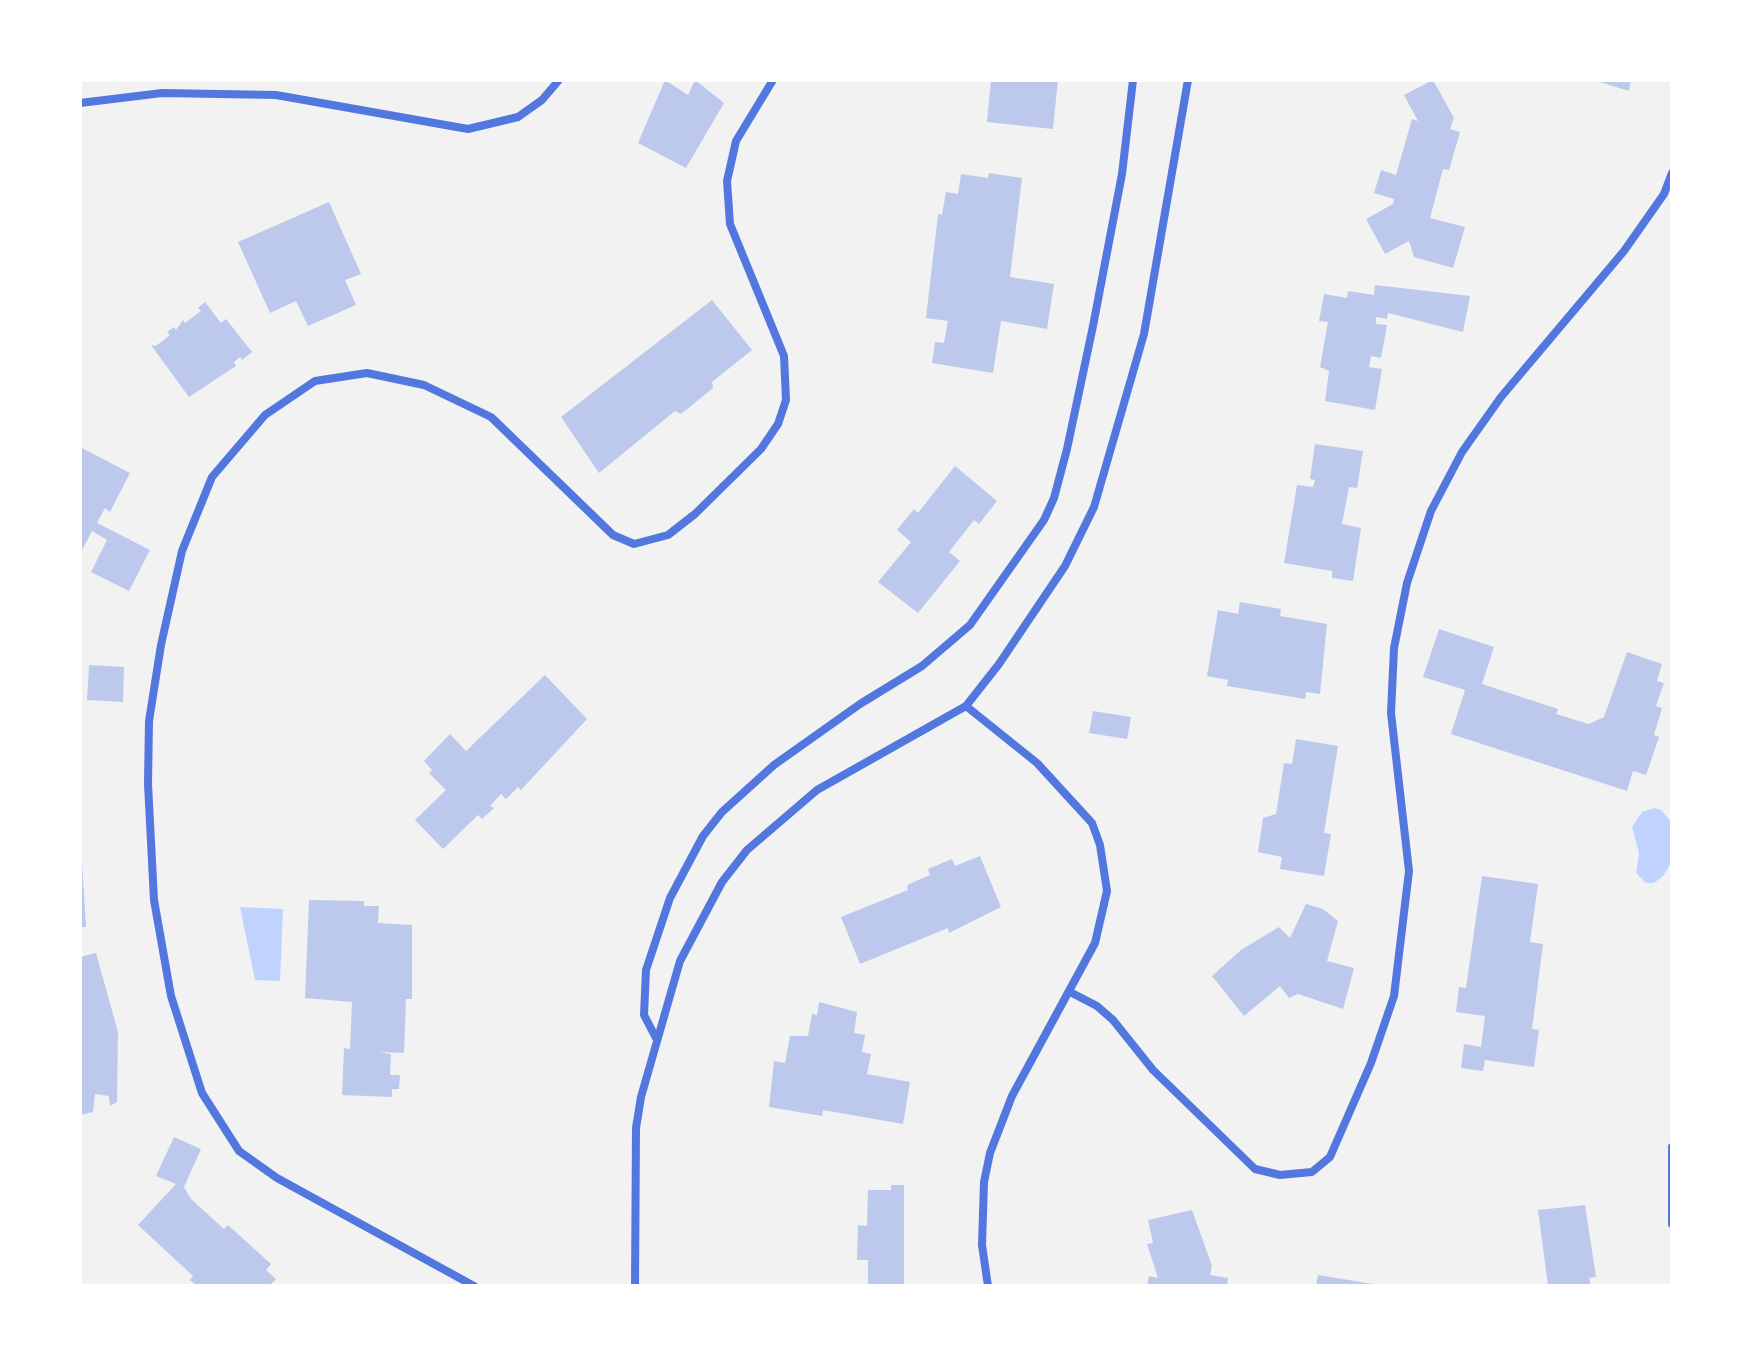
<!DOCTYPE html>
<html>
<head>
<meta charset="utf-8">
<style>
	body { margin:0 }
	#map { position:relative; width:1752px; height:1366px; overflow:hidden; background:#f2f2f2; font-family:Rubik,sans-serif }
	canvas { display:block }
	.frame { position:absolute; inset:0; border:82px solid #fff; pointer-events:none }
</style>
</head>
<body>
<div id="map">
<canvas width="1752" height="1366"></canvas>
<div class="frame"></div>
</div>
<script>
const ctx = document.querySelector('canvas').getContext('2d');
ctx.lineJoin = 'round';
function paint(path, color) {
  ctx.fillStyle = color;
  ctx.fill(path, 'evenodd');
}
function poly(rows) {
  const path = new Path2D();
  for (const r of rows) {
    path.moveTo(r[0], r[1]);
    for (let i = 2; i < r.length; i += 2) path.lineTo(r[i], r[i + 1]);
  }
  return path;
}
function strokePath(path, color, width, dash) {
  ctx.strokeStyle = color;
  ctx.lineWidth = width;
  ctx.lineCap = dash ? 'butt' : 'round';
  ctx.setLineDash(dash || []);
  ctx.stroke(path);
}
paint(poly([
	[1654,808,1661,810,1672,823,1672,861,1663,876,1654,883,1646,883,1636,873,1639,853,1632,827,1642,812],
	[240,907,283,909,280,981,255,980]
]), '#bfd3fe');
paint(poly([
	[665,80,688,95,695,80,724,103,686,168,638,143],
	[991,80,1058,80,1053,129,987,122],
	[1433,80,1454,118,1450,129,1460,132,1449,170,1443,169,1430,218,1465,227,1453,268,1414,257,1409,241,1385,254,1366,219,1393,204,1394,199,1374,193,1381,170,1396,175,1412,119,1418,121,1404,95],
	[1593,80,1631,80,1629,91],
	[989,173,1022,178,1010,277,1054,284,1047,329,1001,321,993,373,932,363,935,342,944,343,948,321,926,318,938,214,942,215,946,192,958,194,961,174,988,178],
	[329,202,361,274,345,280,356,305,308,326,296,301,270,313,238,242],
	[1375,285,1470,296,1463,332,1388,313,1387,319,1376,317,1376,324,1387,325,1381,358,1371,356,1369,367,1382,369,1375,410,1325,401,1329,371,1320,367,1328,322,1319,321,1324,294,1347,298,1348,291,1374,295],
	[712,300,752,350,712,382,713,388,681,414,675,411,599,473,561,417],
	[205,302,221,323,226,319,252,352,242,360,240,357,234,362,236,366,189,397,151,345,156,346,170,335,167,332,174,327,176,330,183,320,185,323,201,311,198,308],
	[1315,444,1363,451,1357,488,1349,487,1342,524,1361,528,1353,581,1332,578,1332,571,1284,563,1297,485,1313,487,1315,480,1310,479],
	[80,447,130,473,110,512,105,508,97,523,150,550,129,591,91,572,107,540,92,531,80,554],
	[955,466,997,501,979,524,974,520,949,552,960,561,918,613,878,582,911,542,897,530,914,509,918,513],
	[1240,602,1281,609,1280,616,1327,624,1320,694,1306,692,1305,699,1227,686,1228,680,1207,676,1218,610,1238,614],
	[1439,629,1494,647,1482,684,1558,709,1556,714,1589,724,1604,717,1627,652,1662,664,1657,681,1664,683,1656,706,1662,708,1654,735,1659,737,1646,775,1633,771,1627,791,1451,734,1465,690,1423,677],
	[89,665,124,667,123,702,87,700],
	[545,675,587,719,521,790,518,787,506,799,501,794,490,806,494,808,482,819,478,815,443,849,415,820,446,790,429,773,432,770,424,761,450,734,466,751],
	[1093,711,1131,717,1127,739,1089,733],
	[1296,739,1338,746,1324,833,1331,834,1324,876,1280,869,1282,857,1258,852,1263,818,1276,814,1284,763,1292,764],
	[80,830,86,927,80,927],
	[980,856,1001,907,949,933,948,928,860,964,841,917,908,890,907,885,930,875,928,869,952,859,955,866],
	[1482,876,1538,884,1530,942,1543,944,1532,1029,1539,1030,1534,1067,1485,1060,1483,1071,1461,1068,1464,1044,1481,1047,1485,1016,1456,1012,1459,987,1466,988],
	[309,900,364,901,364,906,379,906,378,923,412,925,412,999,406,999,404,1053,379,1052,391,1054,390,1075,400,1075,399,1089,392,1089,392,1097,342,1095,344,1048,350,1049,352,1002,305,998],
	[1306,904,1323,909,1338,921,1327,961,1354,968,1343,1009,1298,994,1289,998,1280,986,1244,1016,1212,976,1241,950,1279,927,1290,938],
	[96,953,118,1032,117,1102,110,1106,109,1096,95,1094,93,1112,80,1115,80,957],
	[819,1002,857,1012,854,1033,865,1035,862,1052,871,1054,867,1074,910,1082,903,1124,823,1110,822,1116,769,1107,774,1061,785,1063,790,1036,808,1036,812,1014,817,1015],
	[174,1137,201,1149,184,1187,191,1199,224,1229,228,1225,271,1264,266,1270,276,1279,269,1286,197,1286,190,1280,193,1276,138,1225,176,1184,156,1176],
	[891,1185,904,1185,904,1286,868,1286,868,1260,857,1260,858,1225,867,1226,868,1190,891,1190],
	[1585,1205,1596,1277,1589,1278,1591,1286,1548,1286,1538,1210],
	[1192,1210,1212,1266,1210,1275,1228,1278,1227,1286,1147,1286,1149,1276,1158,1278,1147,1244,1153,1243,1148,1220],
	[1318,1275,1373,1284,1373,1286,1316,1286]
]), '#bdc9ec');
strokePath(poly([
	[80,103,162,93,276,95,468,129,518,117,542,100,559,80],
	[966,706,999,664,1065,566,1094,507,1144,334,1188,80],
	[1070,992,1097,1006,1113,1020,1153,1070,1255,1169,1280,1175,1312,1172,1330,1157,1371,1063,1394,996,1409,871,1391,713,1394,648,1407,583,1431,511,1462,452,1501,397,1624,251,1664,194,1672,173],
	[656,1038,644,1015,646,970,670,898,703,836,722,812,774,765,860,704,922,666,970,625,1044,520,1054,498,1067,449,1093,326,1122,174,1133,80],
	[1672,1147,1672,1224],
	[474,1286,277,1178,239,1151,202,1093,171,996,154,900,148,784,149,721,161,645,182,551,212,477,265,415,315,381,367,373,424,385,491,417,613,535,634,544,668,535,695,514,761,449,778,424,786,400,784,356,730,224,727,181,736,141,773,80],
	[635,1286,636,1128,641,1097,680,961,722,882,747,850,817,790,966,706,1037,763,1092,823,1100,845,1107,891,1095,943,1012,1096,990,1153,984,1182,982,1245,988,1286]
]), '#5277de', 8);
</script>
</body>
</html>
